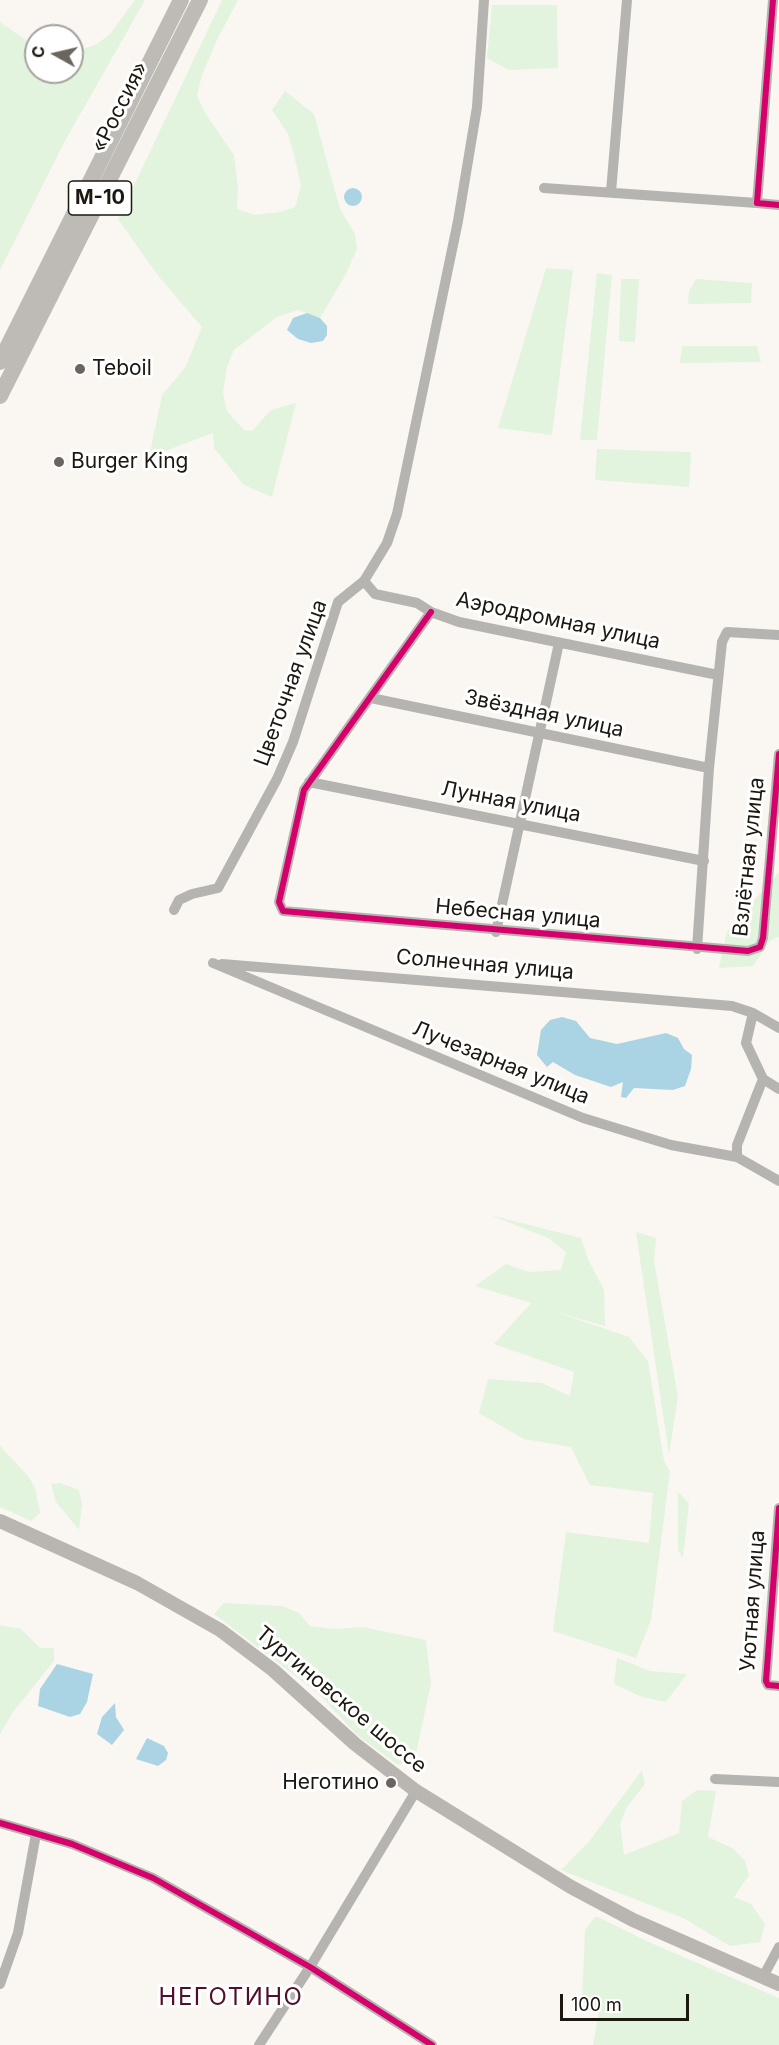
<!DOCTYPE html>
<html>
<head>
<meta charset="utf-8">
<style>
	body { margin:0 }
	#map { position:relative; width:779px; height:2045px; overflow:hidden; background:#faf6f2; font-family:Inter,sans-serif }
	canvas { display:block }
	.north { position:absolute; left:24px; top:24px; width:60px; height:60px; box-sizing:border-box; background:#fff; border:2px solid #a4a29f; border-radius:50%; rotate:278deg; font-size:16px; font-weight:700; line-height:24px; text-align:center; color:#1c170f }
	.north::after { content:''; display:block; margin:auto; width:21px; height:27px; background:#6a655e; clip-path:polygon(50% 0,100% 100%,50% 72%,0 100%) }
	.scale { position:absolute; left:560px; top:1994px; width:129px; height:27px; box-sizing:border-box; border:3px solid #1c170f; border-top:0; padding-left:8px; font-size:18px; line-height:21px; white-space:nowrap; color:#1c170f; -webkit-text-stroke:4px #fff; paint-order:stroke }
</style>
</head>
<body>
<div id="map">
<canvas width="779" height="2045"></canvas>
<div class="north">С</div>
<div class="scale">100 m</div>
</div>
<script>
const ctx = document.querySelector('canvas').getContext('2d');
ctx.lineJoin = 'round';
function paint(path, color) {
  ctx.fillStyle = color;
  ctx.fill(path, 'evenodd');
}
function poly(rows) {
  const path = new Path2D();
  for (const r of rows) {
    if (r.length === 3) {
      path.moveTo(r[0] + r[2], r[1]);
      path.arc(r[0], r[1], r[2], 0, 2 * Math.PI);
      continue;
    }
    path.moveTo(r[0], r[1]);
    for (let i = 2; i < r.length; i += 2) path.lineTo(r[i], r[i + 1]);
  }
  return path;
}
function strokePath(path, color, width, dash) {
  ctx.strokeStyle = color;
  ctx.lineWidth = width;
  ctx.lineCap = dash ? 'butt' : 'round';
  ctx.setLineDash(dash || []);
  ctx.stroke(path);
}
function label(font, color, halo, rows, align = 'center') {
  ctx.font = font + ' Inter,sans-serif';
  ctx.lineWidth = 6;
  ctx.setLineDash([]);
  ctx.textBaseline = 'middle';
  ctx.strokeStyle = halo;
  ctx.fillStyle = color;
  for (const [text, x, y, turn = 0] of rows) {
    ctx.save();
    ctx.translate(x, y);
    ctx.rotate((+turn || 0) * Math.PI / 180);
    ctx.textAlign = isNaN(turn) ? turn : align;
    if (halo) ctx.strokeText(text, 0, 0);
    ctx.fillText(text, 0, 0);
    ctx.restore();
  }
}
paint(poly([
	[135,0,145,0,65,141,0,270,0,22,36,47,36,72,72,72,72,53,97,44,110,34],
	[222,0,238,0,217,40,202,75,197,96,207,116,234,155,238,187,237,209,255,215,280,212,295,207,301,186,294,155,288,134,272,110,285,91,314,114,340,209,355,234,357,249,346,274,320,318,298,310,277,317,234,350,227,367,223,393,227,411,244,430,252,431,271,410,296,403,272,497,244,485,214,448,213,433,149,457,162,395,185,368,202,327,159,277,118,219],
	[492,5,557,5,558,68,509,70,487,58],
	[546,268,573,270,552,435,498,428],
	[597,273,612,275,597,440,580,440],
	[621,279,639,279,635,342,619,341],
	[696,279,752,283,751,303,688,304,689,291],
	[682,346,757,346,761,362,680,363],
	[597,449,691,452,689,487,595,480],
	[779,872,779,937,770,941,753,966,719,968,727,931],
	[490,1215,581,1238,588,1259,604,1290,605,1326,556,1312,629,1337,648,1361,664,1461,670,1472,651,1620,636,1658,553,1631,566,1532,649,1543,653,1493,590,1485,571,1447,524,1439,479,1413,488,1379,542,1383,570,1396,574,1372,494,1344,531,1303,475,1286,506,1264,529,1272,561,1270,566,1252,548,1238],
	[636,1232,656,1238,654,1261,678,1397,669,1455],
	[0,1446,29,1477,35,1488,40,1513,31,1521,0,1507],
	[60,1483,79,1490,82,1505,79,1530,56,1502,51,1484],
	[678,1492,689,1503,683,1558,678,1550],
	[224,1603,282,1606,299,1613,310,1626,336,1629,363,1627,426,1640,431,1683,415,1759,398,1765,357,1735,319,1694,214,1614],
	[0,1625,21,1629,40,1648,54,1648,54,1661,13,1712,0,1734],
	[617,1658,650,1671,687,1674,666,1702,642,1697,614,1684],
	[642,1770,645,1784,627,1807,620,1824,624,1855,679,1833,682,1801,697,1790,716,1791,708,1837,734,1849,745,1861,749,1875,734,1897,751,1904,765,1924,760,1942,730,1946,683,1918,561,1870,588,1843],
	[596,1916,651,1943,779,1998,779,2045,593,2045,599,2011,582,2000,585,1930]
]), '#e3f4de');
paint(poly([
	[353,197,9],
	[307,313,320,318,327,326,327,335,323,341,311,343,298,339,287,330,293,318],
	[562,1017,576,1021,590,1038,617,1044,666,1033,678,1038,684,1049,692,1055,691,1069,685,1086,673,1090,634,1088,626,1098,621,1097,623,1082,611,1087,575,1075,553,1062,547,1067,537,1055,541,1030,550,1020],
	[57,1664,93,1674,87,1702,80,1714,70,1717,38,1706,40,1689],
	[115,1703,116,1717,124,1730,112,1745,97,1734,102,1717],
	[147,1738,164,1746,168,1753,166,1760,158,1766,136,1759]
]), '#aad4e4');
strokePath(poly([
	[773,0,757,203,779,205],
	[544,188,757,203],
	[611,192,627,0],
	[364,581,375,594,417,603,431,612,459,622,718,675],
	[431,612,304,790,279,902,283,911,748,951,760,947,763,938,779,754],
	[371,698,709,768],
	[309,782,704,861],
	[174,910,179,900,192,894,218,888,277,779,293,742,338,602,364,581,387,543,397,514,458,221,477,107,484,0],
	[496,932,559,643],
	[697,949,709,768,722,642,727,632,779,635],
	[213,963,583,1118,671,1145,737,1157,779,1181],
	[222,964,732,1006,753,1013,779,1028],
	[763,1079,779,1089],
	[737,1157,737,1145,763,1079,746,1043,753,1013],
	[779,1508,766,1681,768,1685,779,1686],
	[715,1779,779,1782],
	[0,1823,72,1844,153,1878,310,1967,432,2045],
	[763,1977,779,1947],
	[0,1984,18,1933,36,1834],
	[259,2045,310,1967,416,1791]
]), '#b5b4b0', 10);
strokePath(poly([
	[0,1521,137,1583,220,1630,273,1670,355,1744,416,1791,571,1887,633,1920,779,1984]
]), '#b9b6b2', 14);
strokePath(poly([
	[0,362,181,0],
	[0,396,200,0]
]), '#bebab6', 16);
strokePath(poly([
	[773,0,757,203,779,205],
	[431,612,304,790,279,902,283,911,748,951,760,947,763,938,779,754],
	[779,1508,766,1681,768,1685,779,1686],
	[0,1823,72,1844,153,1878,310,1967,432,2045]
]), '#d6006c', 6);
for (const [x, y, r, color] of [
	[80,369,6,"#6a655e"],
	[59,462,6,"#6a655e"],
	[391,1783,6,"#6a655e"]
]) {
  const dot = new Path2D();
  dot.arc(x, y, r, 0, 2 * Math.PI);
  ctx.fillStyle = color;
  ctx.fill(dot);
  strokePath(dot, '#fff', 2);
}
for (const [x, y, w] of [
	[100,198,63]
]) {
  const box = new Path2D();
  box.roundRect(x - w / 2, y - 17, w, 34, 4.5);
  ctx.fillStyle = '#fff';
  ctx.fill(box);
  strokePath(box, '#1c170f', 1.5);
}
label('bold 20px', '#1c170f', null, [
	["М-10",100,198]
]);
label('21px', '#1c170f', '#fff', [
	["«Россия»",120,107,-63],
	["Аэродромная улица",558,621,12],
	["Цветочная улица",291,683,-70],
	["Звёздная улица",544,714,12],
	["Лунная улица",511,802,11],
	["Взлётная улица",749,857,-84],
	["Небесная улица",518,914,5],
	["Солнечная улица",485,965,5],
	["Лучезарная улица",501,1063,22],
	["Уютная улица",753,1601,-86],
	["Тургиновское шоссе",341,1700,40]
]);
label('21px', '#1c170f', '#fff', [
	["Teboil",92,369],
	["Burger King",71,462],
	["Неготино",379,1783,"right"]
], 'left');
ctx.letterSpacing = '1.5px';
label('24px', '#510f2d', '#fff', [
	["НЕГОТИНО",231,1998]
]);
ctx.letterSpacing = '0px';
</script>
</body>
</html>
